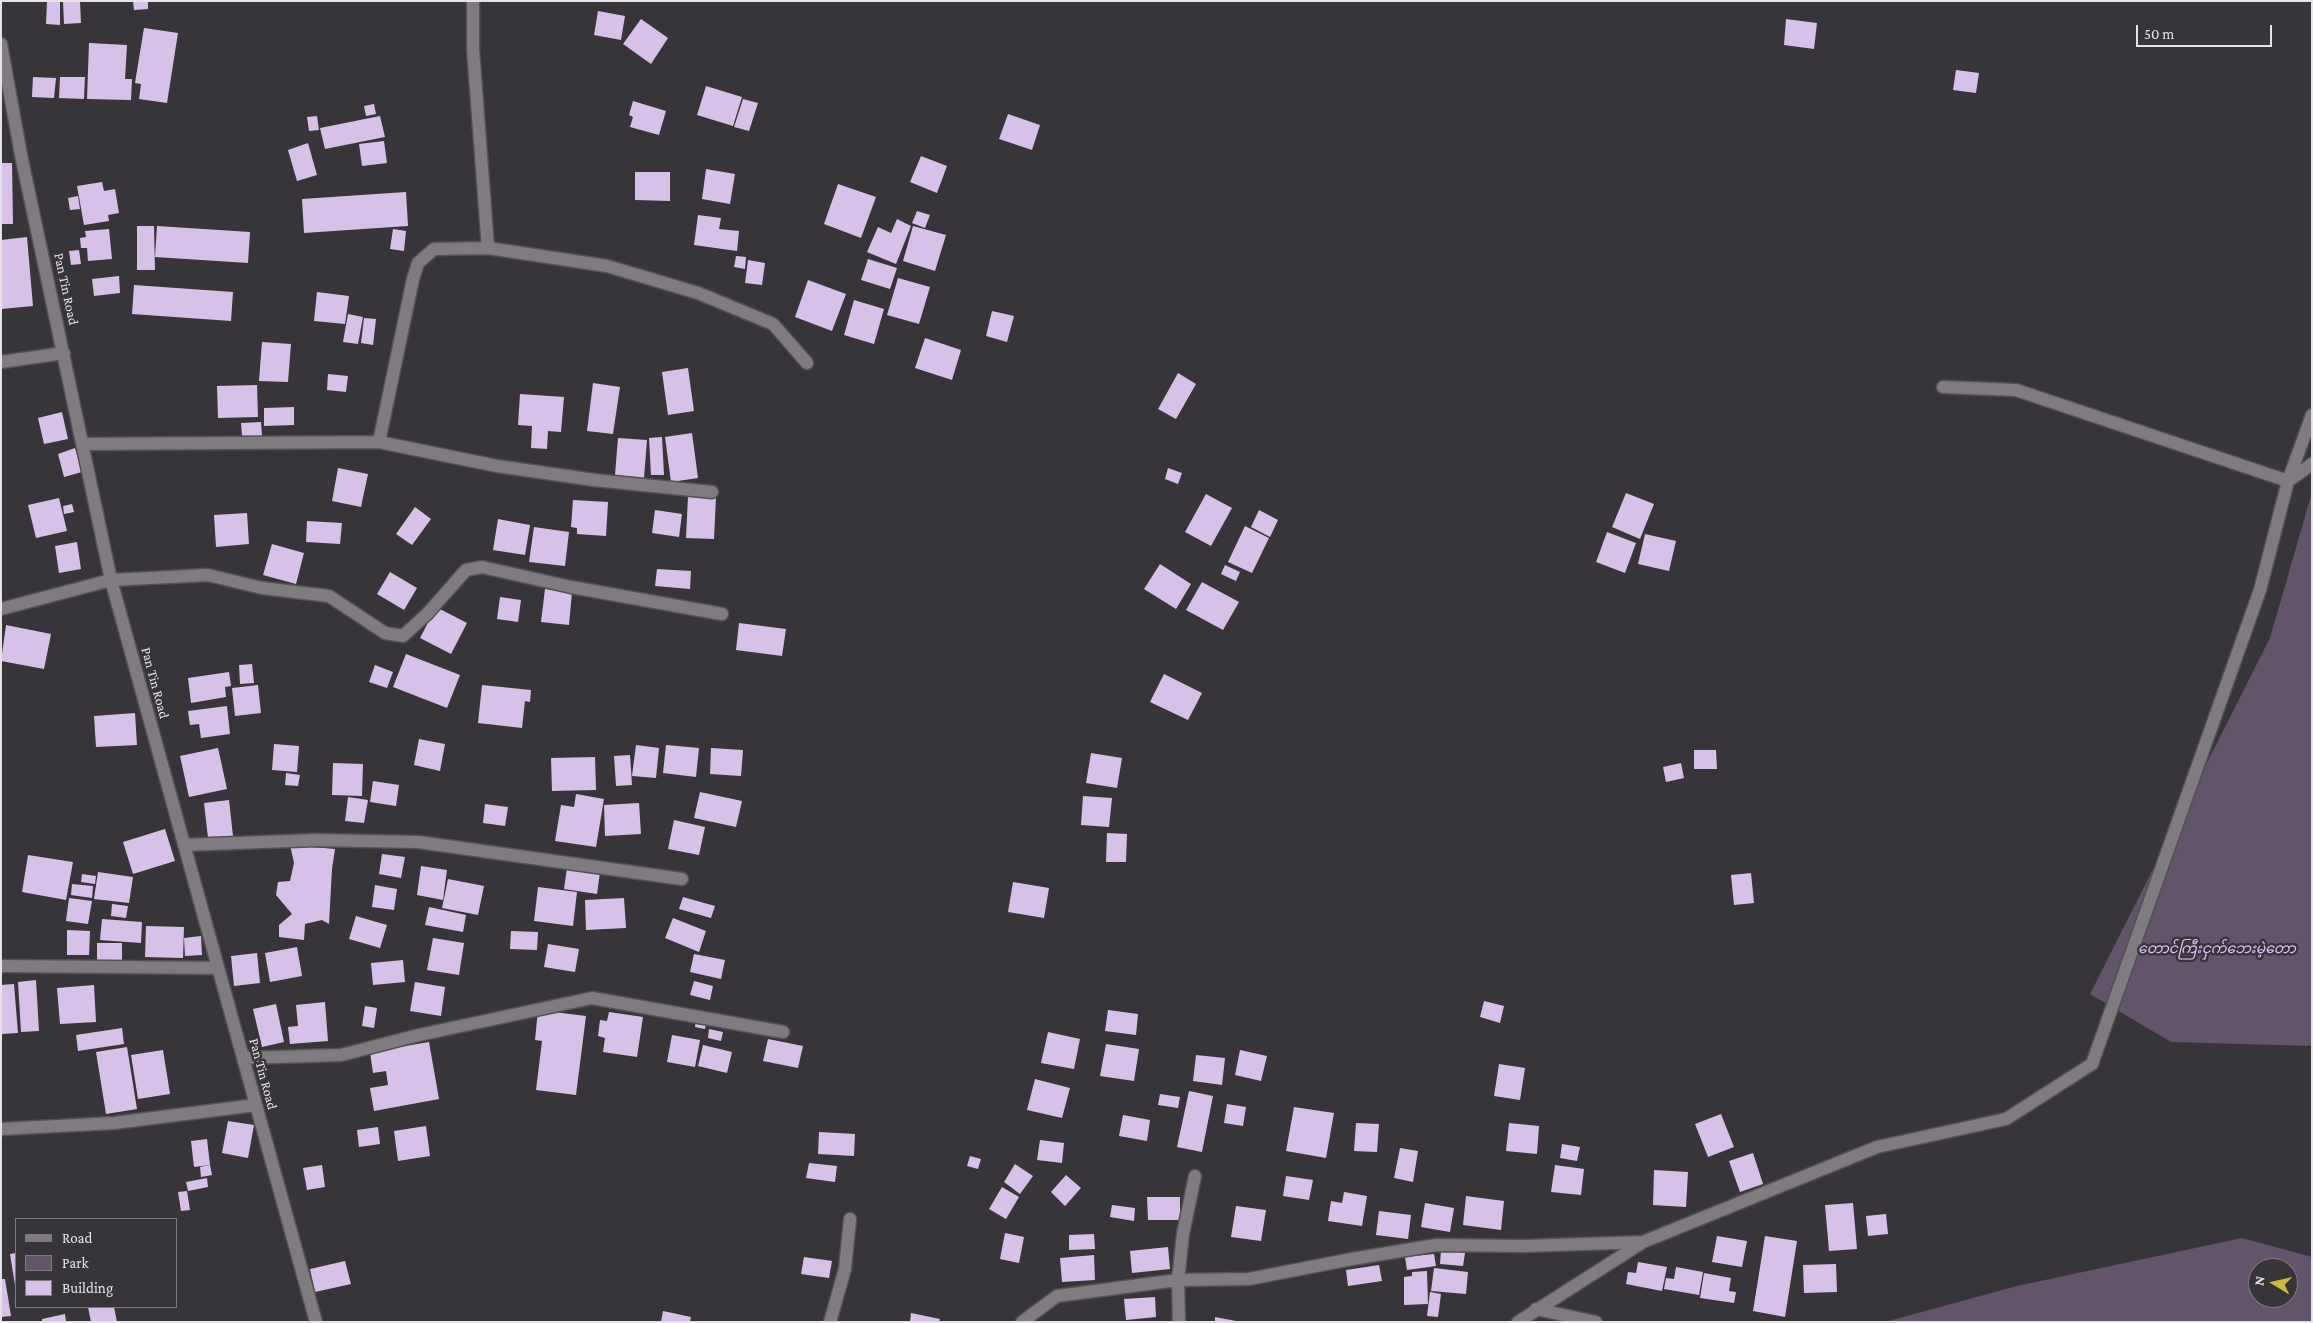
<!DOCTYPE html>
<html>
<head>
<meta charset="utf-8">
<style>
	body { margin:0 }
	#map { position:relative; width:2313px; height:1323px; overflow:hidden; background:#38353a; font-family:"Crimson Pro",serif }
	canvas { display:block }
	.frame { position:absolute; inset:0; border:2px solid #e6e4e8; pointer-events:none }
	.legend { position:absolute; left:15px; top:1218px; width:162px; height:90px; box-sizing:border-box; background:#38353a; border:1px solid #7e7b80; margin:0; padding:6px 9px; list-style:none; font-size:15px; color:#e6e4e8 }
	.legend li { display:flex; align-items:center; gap:10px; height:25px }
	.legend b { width:25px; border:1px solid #7e7b80 }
	.north { position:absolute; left:2248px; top:1258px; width:50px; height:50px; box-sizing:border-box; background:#38353a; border:1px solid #7e7b80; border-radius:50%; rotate:279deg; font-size:14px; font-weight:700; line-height:20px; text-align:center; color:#e6e4e8 }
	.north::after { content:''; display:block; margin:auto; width:18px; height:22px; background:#ccb939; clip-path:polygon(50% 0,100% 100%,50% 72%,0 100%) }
	.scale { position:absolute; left:2136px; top:25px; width:136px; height:22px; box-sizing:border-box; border:2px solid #e6e4e8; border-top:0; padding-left:6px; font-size:15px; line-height:18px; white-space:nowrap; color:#e6e4e8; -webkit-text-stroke:4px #38353a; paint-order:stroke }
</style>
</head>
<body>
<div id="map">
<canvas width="2313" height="1323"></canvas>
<div class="frame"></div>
<ul class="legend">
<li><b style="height:6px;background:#7f7b81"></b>Road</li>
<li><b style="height:14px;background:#61546b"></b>Park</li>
<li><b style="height:14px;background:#d8c1e9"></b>Building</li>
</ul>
<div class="north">N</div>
<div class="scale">50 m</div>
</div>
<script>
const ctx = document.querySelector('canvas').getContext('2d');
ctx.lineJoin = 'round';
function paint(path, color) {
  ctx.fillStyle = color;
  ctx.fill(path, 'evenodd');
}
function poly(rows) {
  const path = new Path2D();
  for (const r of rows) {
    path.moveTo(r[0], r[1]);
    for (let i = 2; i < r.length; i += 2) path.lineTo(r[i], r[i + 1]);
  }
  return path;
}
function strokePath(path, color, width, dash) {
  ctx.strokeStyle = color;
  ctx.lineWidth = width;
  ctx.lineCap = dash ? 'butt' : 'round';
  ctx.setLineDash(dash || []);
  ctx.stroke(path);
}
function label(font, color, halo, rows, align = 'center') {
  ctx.font = font + ' "Crimson Pro","Noto Sans Myanmar",serif';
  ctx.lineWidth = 5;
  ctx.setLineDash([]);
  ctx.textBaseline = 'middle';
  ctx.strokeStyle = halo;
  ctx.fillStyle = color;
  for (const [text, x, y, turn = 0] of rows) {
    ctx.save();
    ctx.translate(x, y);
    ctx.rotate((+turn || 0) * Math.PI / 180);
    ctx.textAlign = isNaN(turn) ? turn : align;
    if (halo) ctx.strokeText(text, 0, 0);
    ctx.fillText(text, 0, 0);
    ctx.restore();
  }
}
paint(poly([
	[2312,492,2312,1046,2171,1042,2090,994,2270,638],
	[2242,1238,2312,1257,2312,1322,1885,1322,2017,1286],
	[2258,1268,2288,1268,2288,1298,2258,1298]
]), '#61546b');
paint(poly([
	[47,1,60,1,60,25,46,24],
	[63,1,80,1,81,23,64,24],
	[133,1,148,1,148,9,134,10],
	[598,11,625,16,621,40,594,35],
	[641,19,668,38,651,64,623,44],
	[1786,19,1817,23,1814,49,1784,45],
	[144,28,178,33,167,103,139,99,141,84,135,83],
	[89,43,127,45,125,79,132,79,131,100,87,99],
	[1956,70,1979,73,1976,93,1953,90],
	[33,77,56,78,54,98,32,97],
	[60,77,85,77,84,99,59,98],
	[706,86,742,97,733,126,697,115],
	[743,99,758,103,749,131,734,127],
	[633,101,666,111,659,135,630,127,633,117,629,115],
	[374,104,376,114,366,116,364,106],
	[1008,114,1040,125,1032,150,999,139],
	[317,116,319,130,309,131,307,117],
	[380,116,385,137,325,149,320,128],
	[384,141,387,163,362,166,359,144],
	[308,143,317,175,297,181,288,150],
	[921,156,947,166,937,193,910,182],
	[1,163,12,163,13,224,1,224],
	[706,169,735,174,730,204,702,199],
	[635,172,670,172,670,201,635,200],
	[102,182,104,191,115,189,119,213,108,215,109,221,84,225,77,186],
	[838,184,876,197,861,238,824,224],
	[406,192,408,226,304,233,302,199],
	[78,196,80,209,70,210,68,198],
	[917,211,930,215,925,228,912,223],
	[698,215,721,218,719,229,739,231,737,251,694,245],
	[897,219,911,226,896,264,867,252,878,227,891,233],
	[137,226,154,226,155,270,137,270],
	[157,226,250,232,248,263,155,257],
	[913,226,946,235,935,271,903,261],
	[109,229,112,259,88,261,87,248,81,248,80,238,86,237,85,231],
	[393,229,406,231,404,251,390,249],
	[27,237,33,306,1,309,1,240],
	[79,250,81,264,71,265,69,251],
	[736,256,746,257,745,269,734,267],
	[868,259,897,268,890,289,861,280],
	[748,260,765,263,762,285,745,283],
	[119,276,120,293,94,296,92,279],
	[898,278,930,287,919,324,887,315],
	[808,280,846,294,832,331,795,317],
	[134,285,233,292,231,321,132,314],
	[317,292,349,296,345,324,314,321],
	[854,300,884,309,874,344,844,335],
	[992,311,1014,316,1007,342,986,336],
	[348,314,363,317,358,344,343,342],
	[364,318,376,319,373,345,361,343],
	[925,338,961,350,952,380,915,368],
	[262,342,291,344,288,382,259,381],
	[688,368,694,411,668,415,662,372],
	[1178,373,1196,384,1176,419,1158,409],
	[328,374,348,376,346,392,327,390],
	[593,383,620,387,613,434,587,431],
	[257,385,258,417,218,418,217,386],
	[520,394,564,397,561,432,548,431,547,449,531,448,532,426,518,425],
	[294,407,294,425,264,426,264,408],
	[62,412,68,439,44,444,38,418],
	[261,422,262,436,242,436,241,423],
	[692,433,698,478,671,482,665,437],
	[662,437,664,475,651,475,649,438],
	[618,438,647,440,644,478,615,475],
	[75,448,82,472,64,477,58,454],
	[338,468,368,474,361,507,332,501],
	[1168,468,1182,473,1178,484,1165,479],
	[1626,493,1654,504,1640,539,1612,527],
	[1206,494,1232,508,1211,546,1185,532],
	[688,496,716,497,714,539,686,538],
	[59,498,67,531,36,538,28,505],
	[573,500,608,502,606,536,577,534,577,528,571,527],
	[72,504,74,512,64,514,63,506],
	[415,507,431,519,412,545,396,534],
	[655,510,682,514,679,537,652,533],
	[1259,510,1278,520,1270,537,1251,527],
	[247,513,249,544,216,547,214,515],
	[498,519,530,525,525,555,493,550],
	[307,521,342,523,340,544,306,542],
	[1245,526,1269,538,1252,573,1228,562],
	[534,527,569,532,565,566,529,562],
	[1607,532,1636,543,1625,573,1596,562],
	[1645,534,1676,541,1669,571,1638,564],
	[77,542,81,569,59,573,55,546],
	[272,544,304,553,296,584,263,575],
	[1160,564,1191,584,1176,609,1144,589],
	[1225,565,1240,572,1236,581,1221,574],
	[657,569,691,571,690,589,655,586],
	[390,572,417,588,404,610,377,594],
	[1202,582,1239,602,1223,630,1186,610],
	[545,589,572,592,569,625,541,622],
	[500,597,521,600,518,622,497,619],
	[436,607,467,623,451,654,420,638],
	[739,623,786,629,782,656,736,650],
	[6,625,51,634,44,669,1,661],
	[406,654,460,675,447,708,393,687],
	[252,664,254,683,240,684,239,665],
	[375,665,393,672,387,688,369,682],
	[229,672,231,686,225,687,226,697,191,703,188,678],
	[1164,674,1202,693,1188,720,1150,702],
	[258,685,261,713,235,716,232,688],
	[482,685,531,690,530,702,525,701,522,728,478,723],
	[227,706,230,734,201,738,199,724,190,725,188,711],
	[135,713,137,745,96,747,94,716],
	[419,739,445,744,440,771,414,765],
	[274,744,299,746,297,772,272,770],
	[636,745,659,748,656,778,632,776],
	[666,745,699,748,696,777,663,773],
	[218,748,227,789,189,797,180,756],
	[711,748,743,750,741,776,710,774],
	[1694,750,1716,750,1717,769,1694,769],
	[1091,753,1122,758,1117,788,1086,783],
	[630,755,632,785,616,786,614,756],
	[595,757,596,790,552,791,551,758],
	[333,763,363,764,362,796,332,795],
	[1681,763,1684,778,1666,782,1663,767],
	[286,773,300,775,298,786,285,785],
	[373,781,399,785,396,806,370,802],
	[700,792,742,801,736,827,694,818],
	[576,794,604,799,596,847,555,841,561,805,574,807],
	[1083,796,1112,798,1109,827,1081,825],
	[348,797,368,800,364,823,345,821],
	[229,800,233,836,208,838,204,803],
	[639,803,641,834,605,836,604,805],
	[485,804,508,807,505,826,483,823],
	[674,820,705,827,699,855,668,849],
	[165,829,175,861,133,874,123,842],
	[1107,833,1127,834,1126,862,1106,862],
	[290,845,335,849,332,869,329,924,322,920,305,924,304,940,279,937,279,925,292,914,276,895,278,882,290,881,294,863],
	[382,854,405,857,401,878,379,874],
	[28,855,73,862,66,900,22,892],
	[421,866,447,870,443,900,417,895],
	[567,868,600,872,597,894,564,889],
	[98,872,133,877,129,903,94,899],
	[1751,873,1754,903,1734,905,1731,875],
	[82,874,96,876,95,884,81,882],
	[448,879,484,886,478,915,442,908],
	[1013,882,1049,888,1044,918,1008,912],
	[72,884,93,886,92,898,71,895],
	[375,885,397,889,394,910,372,907],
	[538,887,577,892,573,926,534,921],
	[683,897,715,906,711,918,679,909],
	[69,898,92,901,88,924,66,921],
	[624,898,626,928,586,930,585,900],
	[112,904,128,906,126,918,111,916],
	[429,907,466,915,463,932,425,925],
	[356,916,387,925,380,948,349,939],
	[673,918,706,931,699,952,665,938],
	[102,919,142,922,141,943,100,940],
	[146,926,184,927,183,958,145,957],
	[67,930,90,931,89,955,67,955],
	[511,931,538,932,537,950,510,949],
	[201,936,202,955,185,956,184,938],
	[433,938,464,943,459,975,427,970],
	[97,943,122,943,122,962,97,962],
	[548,944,579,949,575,972,544,967],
	[297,947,302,976,270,982,265,953],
	[257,953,260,983,234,986,231,956],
	[694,954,725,960,721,979,690,972],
	[403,960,405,982,373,985,371,963],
	[36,980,39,1031,21,1032,18,982],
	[694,981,713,986,710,1000,690,995],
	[415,982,445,987,441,1016,410,1011],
	[14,984,18,1033,1,1034,1,985],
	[94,985,96,1022,60,1024,57,988],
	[1484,1001,1504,1006,1500,1023,1480,1017],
	[325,1002,328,1041,290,1044,288,1027,298,1026,296,1005],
	[276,1004,284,1042,262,1047,253,1009],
	[365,1006,377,1008,374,1028,362,1026],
	[538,1010,586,1016,576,1095,536,1090,542,1041,535,1040],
	[1108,1010,1138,1014,1136,1035,1105,1031],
	[609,1012,643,1017,637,1057,603,1052,605,1038,598,1036,600,1020,607,1021],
	[696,1018,707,1020,705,1029,695,1027],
	[122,1028,124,1044,78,1051,76,1035],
	[709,1029,723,1032,721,1041,708,1038],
	[1048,1032,1080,1039,1074,1069,1041,1063],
	[672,1035,700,1040,695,1067,667,1062],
	[768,1039,803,1046,798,1068,763,1061],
	[429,1042,439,1099,374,1111,370,1088,388,1085,386,1071,373,1073,370,1052],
	[1106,1044,1139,1049,1134,1081,1100,1076],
	[703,1045,732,1052,727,1073,698,1066],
	[127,1047,137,1109,106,1114,96,1052],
	[163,1050,170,1094,138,1099,131,1055],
	[1240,1050,1267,1056,1261,1081,1235,1075],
	[1196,1055,1225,1058,1222,1085,1193,1081],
	[1499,1064,1525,1068,1520,1100,1494,1096],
	[1035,1079,1070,1088,1062,1118,1027,1110],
	[1189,1091,1213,1096,1202,1152,1177,1147],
	[1160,1094,1180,1097,1178,1108,1158,1105],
	[1227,1104,1246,1107,1243,1126,1224,1123],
	[1294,1107,1334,1113,1326,1158,1286,1151],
	[1721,1114,1734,1147,1708,1157,1695,1124],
	[1123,1115,1150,1120,1147,1141,1119,1136],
	[228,1121,254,1125,248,1158,222,1153],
	[1356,1123,1379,1124,1377,1152,1354,1151],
	[1509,1123,1539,1126,1537,1154,1506,1151],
	[426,1126,430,1156,398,1161,394,1131],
	[378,1127,380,1144,359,1147,357,1130],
	[819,1132,855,1134,854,1156,818,1154],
	[207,1139,210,1165,194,1167,191,1141],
	[1040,1140,1064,1143,1062,1163,1037,1160],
	[1562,1144,1580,1147,1577,1161,1560,1158],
	[1400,1148,1418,1151,1413,1182,1394,1178],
	[1753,1153,1763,1184,1740,1192,1729,1161],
	[970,1156,981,1159,978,1169,967,1166],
	[809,1163,837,1166,835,1182,806,1178],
	[1015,1164,1033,1176,1020,1194,1004,1182],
	[210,1165,212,1175,201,1177,200,1167],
	[322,1165,325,1187,307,1190,303,1168],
	[1555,1165,1584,1169,1581,1195,1551,1192],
	[1654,1170,1688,1172,1686,1207,1653,1205],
	[1066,1175,1081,1188,1065,1206,1051,1192],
	[1286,1176,1313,1180,1309,1200,1283,1196],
	[207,1178,208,1187,188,1191,186,1182],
	[1002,1187,1019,1197,1006,1219,989,1209],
	[187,1191,190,1210,181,1211,178,1192],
	[1344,1192,1367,1196,1362,1226,1328,1221,1331,1201,1342,1203],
	[1466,1196,1504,1201,1501,1230,1463,1225],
	[1147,1197,1180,1197,1180,1220,1148,1220],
	[1425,1203,1454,1208,1450,1232,1421,1227],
	[1853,1203,1857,1249,1829,1251,1825,1205],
	[1112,1205,1135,1208,1134,1221,1110,1217],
	[1236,1206,1266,1210,1261,1241,1231,1237],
	[1379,1211,1411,1215,1408,1239,1376,1235],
	[1886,1214,1888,1234,1868,1236,1866,1216],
	[1005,1233,1024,1237,1019,1263,1000,1259],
	[1094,1234,1095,1249,1069,1250,1069,1235],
	[1717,1236,1747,1241,1742,1267,1712,1262],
	[1765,1236,1797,1241,1785,1317,1753,1311],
	[1168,1247,1170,1269,1132,1273,1130,1251],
	[1441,1250,1465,1253,1463,1266,1440,1264],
	[16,1253,16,1285,15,1285,10,1254],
	[1434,1254,1436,1266,1407,1270,1405,1257],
	[1094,1255,1095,1280,1062,1282,1060,1258],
	[804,1257,832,1261,829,1278,801,1274],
	[345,1261,351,1284,315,1292,310,1269],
	[1638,1262,1667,1267,1662,1291,1626,1284,1628,1272,1636,1273],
	[1836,1264,1837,1292,1804,1293,1803,1265],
	[1379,1265,1382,1281,1348,1286,1346,1270],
	[1676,1267,1703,1272,1699,1295,1664,1289,1666,1278,1674,1279],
	[1434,1268,1468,1272,1466,1294,1431,1291],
	[1427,1271,1428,1304,1404,1305,1404,1277,1412,1276,1412,1272],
	[1704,1273,1731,1278,1729,1291,1736,1292,1734,1303,1700,1298],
	[1,1279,5,1279,11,1316,1,1317],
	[1430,1292,1441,1294,1438,1317,1427,1316],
	[1155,1297,1156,1317,1126,1320,1124,1299],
	[88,1307,114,1307,117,1322,91,1322],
	[663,1311,691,1317,690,1322,661,1322],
	[911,1313,940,1319,939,1322,910,1322],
	[65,1314,66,1322,42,1322,42,1319],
	[1215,1317,1236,1321,1236,1322,1215,1322]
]), '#d8c1e9');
const minor = poly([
	[473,1,473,49,488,248],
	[1,44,21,155,111,580,316,1322],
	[1,362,64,353],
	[1943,387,2016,390,2288,481,2312,415],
	[379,442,413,279,418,263,434,249,488,248,607,266,698,293,773,324,807,363],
	[83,444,379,442,497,466,594,480,712,492],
	[1,609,111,580,208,575,262,588,329,596,385,633,403,636,427,614,466,570,482,567,571,587,722,614],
	[184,845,316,840,418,842,682,879],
	[1,966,218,968],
	[243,1058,341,1055,419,1035,592,998,783,1032],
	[1,1129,114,1123,256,1105],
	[1536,1309,1596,1322],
	[830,1322,845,1269,850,1219],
	[1022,1322,1057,1296,1178,1280,1249,1279,1352,1259,1436,1245,1524,1246,1643,1242],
	[1179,1322,1178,1280,1183,1234,1195,1176],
	[1518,1322,1643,1242,1877,1147,2006,1119,2092,1064,2260,590,2288,481,2312,464]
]);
strokePath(minor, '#535155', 15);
strokePath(minor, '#7f7b81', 12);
label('14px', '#e6e4e8', '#38353a', [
	["Pan Tin Road",66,289,78],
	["Pan Tin Road",155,683,75],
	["Pan Tin Road",263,1074,75]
]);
label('italic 14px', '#e3c0fc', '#38353a', [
	["တောင်ကြီးငှက်ဘေးမဲ့တော",2217,949]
]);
</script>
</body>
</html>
